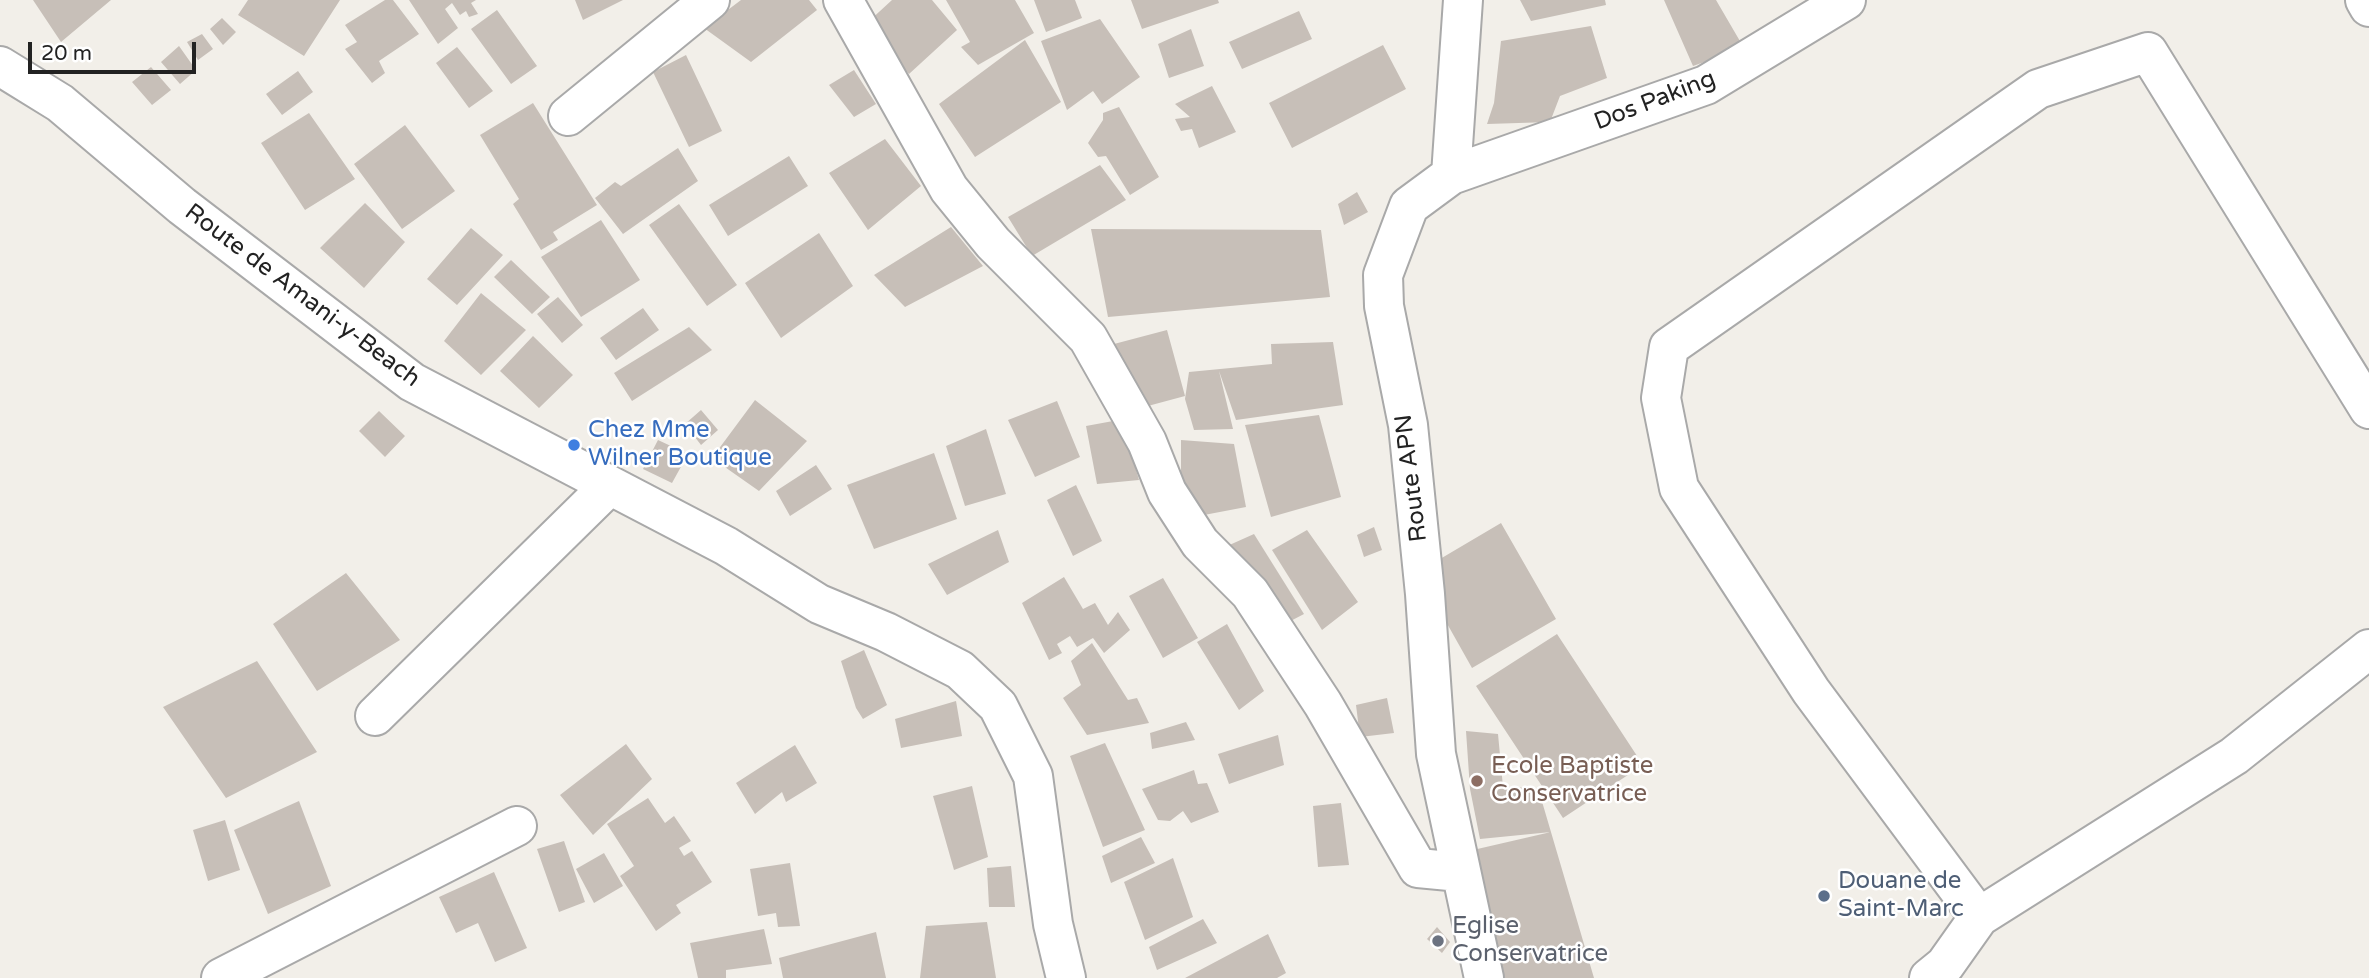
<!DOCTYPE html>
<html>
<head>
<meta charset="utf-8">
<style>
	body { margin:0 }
	#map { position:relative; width:2369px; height:978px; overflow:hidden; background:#f2efe9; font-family:"Varela Round",sans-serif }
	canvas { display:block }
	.scale { position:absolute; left:28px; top:42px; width:168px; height:32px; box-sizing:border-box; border:4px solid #222; border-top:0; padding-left:9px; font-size:21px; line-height:24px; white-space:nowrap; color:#222; -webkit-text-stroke:5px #fff; paint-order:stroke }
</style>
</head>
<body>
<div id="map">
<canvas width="2369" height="978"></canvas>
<div class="scale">20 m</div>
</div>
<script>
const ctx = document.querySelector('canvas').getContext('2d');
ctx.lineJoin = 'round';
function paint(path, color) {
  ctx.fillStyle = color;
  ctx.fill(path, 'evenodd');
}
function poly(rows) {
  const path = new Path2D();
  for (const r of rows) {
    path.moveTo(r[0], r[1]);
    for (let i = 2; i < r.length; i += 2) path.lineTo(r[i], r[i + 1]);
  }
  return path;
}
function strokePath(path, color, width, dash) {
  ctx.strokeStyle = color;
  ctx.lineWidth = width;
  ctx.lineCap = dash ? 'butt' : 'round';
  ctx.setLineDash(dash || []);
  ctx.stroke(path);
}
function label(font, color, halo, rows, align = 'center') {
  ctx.font = font + ' "Varela Round",sans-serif';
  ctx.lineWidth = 5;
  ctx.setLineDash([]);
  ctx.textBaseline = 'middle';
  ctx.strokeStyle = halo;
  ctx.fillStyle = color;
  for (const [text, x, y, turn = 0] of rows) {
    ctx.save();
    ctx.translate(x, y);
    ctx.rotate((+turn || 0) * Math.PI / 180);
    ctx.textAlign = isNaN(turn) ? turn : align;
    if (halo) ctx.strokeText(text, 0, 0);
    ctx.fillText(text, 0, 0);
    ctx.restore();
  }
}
paint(poly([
	[33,0,111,0,61,42],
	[248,0,340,0,304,56,238,15],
	[385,0,393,0,419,34,379,61,385,73,372,83,345,49,357,42,345,25],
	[409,0,476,0,471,3,478,14,469,17,466,11,460,15,452,3,445,9,458,28,438,44],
	[575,0,623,0,583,20],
	[741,0,809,0,817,10,751,62,704,28],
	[892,0,932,0,957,30,909,74,867,23],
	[946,0,1015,0,1034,33,978,65,961,47,970,42],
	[1034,0,1075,0,1082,18,1046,32],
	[1131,0,1218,0,1219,3,1142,29],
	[1520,0,1605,0,1606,5,1531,21],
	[1664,0,1716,0,1744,48,1693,66],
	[497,10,537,66,511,84,471,29],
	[1299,11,1312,39,1242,69,1229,42],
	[222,18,236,32,223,45,210,29],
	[1100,19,1140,77,1102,104,1093,91,1067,110,1041,41],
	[1591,26,1607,78,1560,96,1550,122,1487,124,1494,103,1501,41],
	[1191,29,1204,66,1169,78,1158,44],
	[202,34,213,49,198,60,187,42],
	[1025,40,1061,102,975,157,939,104],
	[1383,45,1406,89,1292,148,1269,103],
	[179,46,196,70,180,84,161,62],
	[457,47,493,91,469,108,436,63],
	[686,55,722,131,689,147,653,72],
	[151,67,171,90,152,105,132,82],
	[854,70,876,104,854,117,829,85],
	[298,71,313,92,282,115,266,94],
	[1212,86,1236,132,1199,148,1192,129,1181,131,1175,119,1190,117,1175,104],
	[533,103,597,205,553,232,558,240,541,250,513,204,519,199,480,135],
	[1119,107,1159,177,1130,195,1106,156,1098,157,1088,143,1103,120,1103,113],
	[309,113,355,179,305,210,261,143],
	[405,125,455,191,402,229,354,164],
	[885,139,921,186,868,230,829,173],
	[678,148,698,181,623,234,595,198,615,182,621,186],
	[789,156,808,186,728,236,709,205],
	[1100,165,1126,200,1032,256,1008,217],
	[1357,192,1368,212,1344,225,1338,204],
	[365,203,405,242,364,288,320,248],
	[679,204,737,285,707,306,649,225],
	[601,220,640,280,581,317,541,257],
	[951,227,983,266,905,307,874,275],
	[471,228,503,255,457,305,427,279],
	[1091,229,1321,230,1330,297,1108,317],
	[819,233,853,286,781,338,745,283],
	[511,260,550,297,532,314,494,277],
	[481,293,526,330,481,375,444,341],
	[558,297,583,325,562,343,537,314],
	[643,308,659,330,616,360,600,338],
	[689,327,712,350,632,401,614,373],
	[1167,330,1185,396,1133,410,1114,344],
	[533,336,573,375,539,408,500,371],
	[1333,342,1343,405,1236,420,1219,371,1233,429,1194,430,1185,399,1189,372,1272,364,1271,344],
	[755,400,807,441,759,491,712,458],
	[1057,401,1080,457,1035,477,1008,420],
	[701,410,718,430,701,445,685,424],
	[379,411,405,436,385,457,359,431],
	[1319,415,1341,497,1271,517,1245,425],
	[1124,419,1125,432,1139,480,1097,484,1086,426],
	[986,429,1006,494,965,506,946,446],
	[658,440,688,454,672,483,643,469],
	[1181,440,1234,444,1246,507,1204,515,1181,485],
	[934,453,957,519,874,549,847,485],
	[816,465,832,489,790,516,776,491],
	[1076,485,1102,541,1073,556,1047,500],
	[1501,523,1556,619,1472,668,1418,572],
	[1374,527,1382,550,1364,557,1357,535],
	[998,530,1009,562,947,595,928,564],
	[1307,530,1358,602,1322,630,1272,550],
	[1254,534,1304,614,1279,627,1216,551],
	[346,573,400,640,317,691,273,624],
	[1064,577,1083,609,1095,603,1108,625,1118,612,1130,630,1104,653,1093,638,1077,647,1070,636,1057,644,1062,653,1049,660,1022,603],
	[1163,578,1198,638,1163,658,1129,596],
	[1227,624,1264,691,1239,710,1197,642],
	[1557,634,1643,765,1563,818,1476,686],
	[1092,643,1128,700,1137,698,1149,723,1087,735,1063,698,1081,685,1071,661],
	[864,650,887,705,863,719,856,708,841,661],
	[257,661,317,752,226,798,163,707],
	[1387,698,1394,733,1360,737,1356,705],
	[956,701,962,736,901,748,895,719],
	[1186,722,1195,740,1152,749,1150,733],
	[1466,731,1498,734,1503,787,1538,788,1594,978,1494,978,1473,850,1551,832,1480,839,1470,789],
	[1278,735,1284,765,1229,784,1218,754],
	[1105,743,1145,830,1103,847,1070,756],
	[626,744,652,779,593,835,560,795],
	[795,745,817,783,786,802,782,792,755,814,736,783],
	[1194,770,1198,784,1207,783,1219,812,1191,823,1183,811,1170,821,1158,820,1142,789],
	[972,786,988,857,954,870,933,796],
	[648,798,665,823,674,816,691,841,679,848,684,856,692,851,712,882,676,905,681,913,656,931,620,876,634,866,607,824],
	[299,801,331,886,268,914,234,830],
	[1341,803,1349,865,1318,867,1313,806],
	[225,820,240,870,208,881,193,830],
	[1141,837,1155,863,1111,883,1102,856],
	[564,841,585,902,559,912,537,849],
	[604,853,623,886,594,903,576,869],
	[1173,858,1193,917,1145,940,1124,882],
	[790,863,800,926,778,927,776,913,758,916,750,869],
	[1011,866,1015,907,989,907,987,868],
	[494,872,527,948,495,962,478,923,456,933,439,897],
	[1203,919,1217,943,1157,970,1149,947],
	[987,922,996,978,920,978,926,926],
	[1437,927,1450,942,1442,953,1427,939],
	[764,929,772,964,726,970,726,978,698,978,690,943],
	[876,932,886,978,783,978,779,958],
	[1268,934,1286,973,1277,978,1185,978]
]), '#c7bfb8');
const minor = poly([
	[843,0,949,189,993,243,1088,338,1147,442,1167,492,1200,543,1250,593,1323,704,1418,868,1460,872],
	[1463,0,1451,175,1409,206,1383,275,1384,306,1408,425,1425,594,1436,754,1484,978],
	[2365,0,2369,7],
	[0,66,60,103,182,206,412,382,726,546,819,604,886,632,960,670,998,706,1033,776,1053,924,1066,978],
	[568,116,710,0],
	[1451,175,1706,85,1846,0],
	[375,716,608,487],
	[1979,917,1811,691,1679,488,1661,398,1669,347,2038,89,2148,52,2369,409],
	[221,978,517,826],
	[1929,978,1945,965,1979,917,2234,756,2369,649]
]);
strokePath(minor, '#a9a9a9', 42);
strokePath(minor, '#fff', 38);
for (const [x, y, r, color] of [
	[574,445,7,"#3f7fe0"],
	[1477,781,7,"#8d6e63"],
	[1824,896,7,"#5c6f8a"],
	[1438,941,7,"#6b7280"]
]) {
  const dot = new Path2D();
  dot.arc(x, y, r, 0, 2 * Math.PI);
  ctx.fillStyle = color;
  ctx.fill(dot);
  strokePath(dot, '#fff', 2.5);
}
label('24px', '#222', '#fff', [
	["Dos Paking",1655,101,-21],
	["Route de Amani-y-Beach",302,296,37],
	["Route APN",1412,478,-97]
]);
label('24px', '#366cbe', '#fff', [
	["Chez Mme",588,431],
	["Wilner Boutique",588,459]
], 'left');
label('24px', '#785e54', '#fff', [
	["Ecole Baptiste",1491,767],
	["Conservatrice",1491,795]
], 'left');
label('24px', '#4e5e75', '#fff', [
	["Douane de",1838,882],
	["Saint-Marc",1838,910]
], 'left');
label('24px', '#5b616d', '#fff', [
	["Eglise",1452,927],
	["Conservatrice",1452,955]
], 'left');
</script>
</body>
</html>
